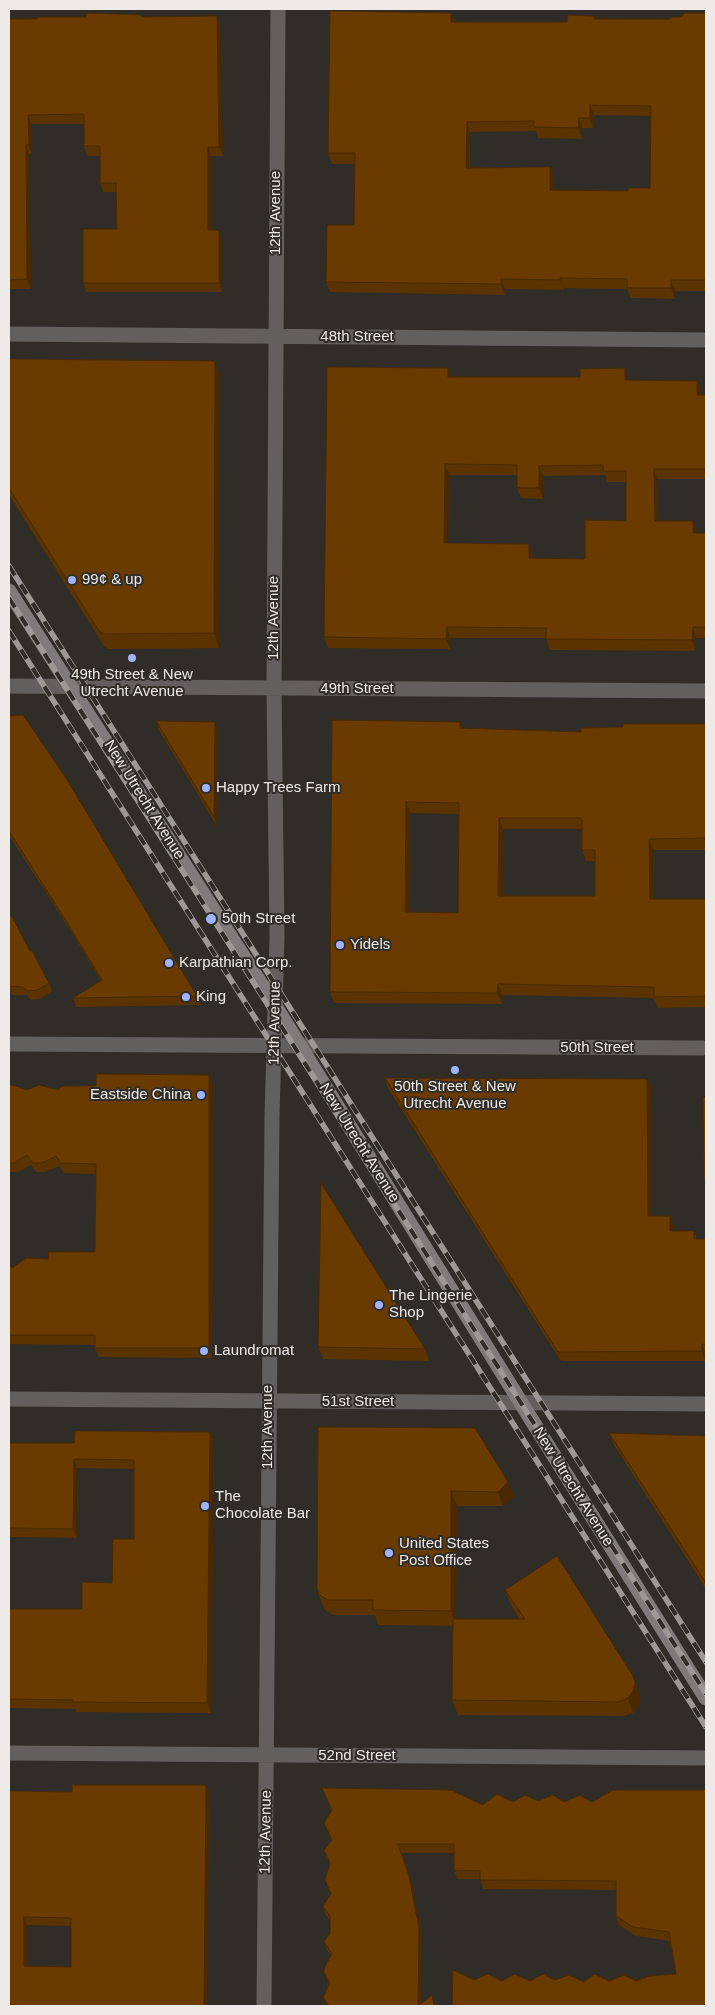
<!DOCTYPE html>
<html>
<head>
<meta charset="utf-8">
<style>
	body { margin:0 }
	#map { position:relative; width:715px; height:2015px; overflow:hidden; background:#302c28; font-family:Arial,sans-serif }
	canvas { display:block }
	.frame { position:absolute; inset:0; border:10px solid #edeae8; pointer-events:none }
</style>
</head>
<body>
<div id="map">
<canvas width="715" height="2015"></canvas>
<div class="frame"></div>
</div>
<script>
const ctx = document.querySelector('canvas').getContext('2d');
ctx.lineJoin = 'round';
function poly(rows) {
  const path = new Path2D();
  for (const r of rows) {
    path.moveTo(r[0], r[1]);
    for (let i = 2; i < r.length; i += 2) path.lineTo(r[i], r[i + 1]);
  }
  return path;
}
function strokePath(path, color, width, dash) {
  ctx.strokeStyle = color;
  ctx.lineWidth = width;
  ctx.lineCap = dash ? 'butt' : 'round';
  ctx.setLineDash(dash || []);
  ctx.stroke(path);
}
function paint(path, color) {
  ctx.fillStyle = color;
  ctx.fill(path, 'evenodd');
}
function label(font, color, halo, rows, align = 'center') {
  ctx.font = font + ' Arial,sans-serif';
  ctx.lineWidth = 4;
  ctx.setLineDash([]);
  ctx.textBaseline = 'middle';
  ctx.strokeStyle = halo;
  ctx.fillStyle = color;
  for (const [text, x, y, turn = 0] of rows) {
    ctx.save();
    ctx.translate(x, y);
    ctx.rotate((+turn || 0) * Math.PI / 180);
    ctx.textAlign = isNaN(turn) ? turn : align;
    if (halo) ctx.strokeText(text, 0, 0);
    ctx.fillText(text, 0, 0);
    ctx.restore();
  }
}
strokePath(poly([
	[9,334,706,340],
	[9,686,706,691],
	[9,1044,706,1048],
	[9,1399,706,1404],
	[9,1753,706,1758],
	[264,2006,272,1116,277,938,274,688,278,9]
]), '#625f5f', 15);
strokePath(poly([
	[9,591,275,1006,536,1427,706,1698]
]), '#807b7b', 15);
const rail = poly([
	[9,566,706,1662],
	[9,598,706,1694],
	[9,631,706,1727]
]);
strokePath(rail, '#9c9895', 5.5);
strokePath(rail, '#302c28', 4, [11]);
paint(poly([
	[451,13,454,22,567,22,594,16,595,19,671,19,706,13,706,291,675,291,675,299,631,298,627,289,564,288,564,290,505,289,505,295,330,292,326,282,354,225,355,164,332,164,328,153],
	[594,115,651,116,650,188,628,191,554,190,554,177,550,167,470,168,470,132,536,131,538,138,582,139,582,128,593,128],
	[142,17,220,25,223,156,211,156,211,230,219,230,222,239,222,292,86,292,83,283,117,229,116,192,103,192,100,183,100,156,87,156,84,146,84,124,31,124,32,154,29,154,31,289,9,289,9,19],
	[9,359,220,376,219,648,109,649,104,646,9,495],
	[451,377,628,379,628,380,697,381,701,391,701,395,706,395,706,479,657,479,658,521,697,532,697,533,706,533,706,638,696,638,696,651,550,650,546,638,450,638,450,649,328,648,324,637],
	[449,475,517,475,517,488,521,498,543,499,543,476,605,475,607,482,626,482,626,521,585,559,532,558,532,554,529,544,448,544],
	[9,716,197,996,201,1005,76,1007,73,998,101,981,72,933,9,835],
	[332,720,460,722,462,729,581,732,623,727,706,724,706,850,653,850,654,899,706,899,706,1007,658,1008,654,998,502,995,502,1004,334,1003,330,992],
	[410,813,459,814,458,913,409,912],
	[503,829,582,829,582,850,586,861,595,861,595,896,503,896],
	[156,721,215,722,218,730,217,826,159,730],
	[9,915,30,951,49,983,52,991,41,998,31,1000,26,995,12,995,10,990,9,990],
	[385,1078,647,1079,651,1088,652,1216,673,1225,673,1231,694,1231,697,1239,706,1239,706,1354,705,1354,705,1361,561,1361,388,1088],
	[213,1084,212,1358,99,1357,95,1348,95,1345,9,1344,9,1264,12,1268,48,1259,95,1252,96,1174,64,1173,59,1166,45,1172,36,1172,31,1165,18,1172,10,1172,9,1171,9,1086,27,1090,58,1090,96,1086],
	[706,1097,706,1184,704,1177],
	[318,1347,425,1349,429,1361,323,1359],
	[318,1427,514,1496,503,1506,457,1506,456,1619,520,1619,511,1605,505,1590,633,1676,640,1698,639,1706,633,1713,624,1716,458,1715,452,1700,453,1626,378,1625,375,1615,333,1615,325,1610,322,1604,317,1589],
	[210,1432,214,1441,211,1713,76,1712,75,1709,9,1708,9,1609,82,1609,112,1583,134,1539,134,1469,77,1468,77,1538,9,1537,9,1443,74,1443],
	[609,1433,706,1436,706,1589,614,1445],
	[206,1785,209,1793,207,2006,9,2006,9,1791,72,1792],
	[27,1925,71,1926,71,1967,27,1966],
	[322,1788,483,1805,513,1802,538,1801,592,1802,613,1790,706,2006,474,1980,502,1981,530,1981,555,1980,584,1982,609,1981,636,1981,676,1974,670,1941,636,1936,619,1925,616,1916,616,1890,483,1889,480,1879,457,1879,454,1870,454,1853,402,1853,412,1885,422,1937,421,2003,435,2004,435,2006,327,2006,323,1997,329,1984,324,1972,331,1956,327,1950,324,1941,330,1934,330,1920,326,1915,323,1906,331,1894,325,1880,330,1864,324,1850,331,1840,324,1823,332,1811]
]), '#5a3300');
paint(poly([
	[451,13,455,23,451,22],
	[217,16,220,25,223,156,219,147],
	[590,105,594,115,593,128,590,118],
	[28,115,31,124,32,154,29,145],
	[579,118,582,128,582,139,578,128],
	[467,122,470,132,469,179,466,168],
	[26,145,29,154,31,289,27,279],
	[208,147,211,156,211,239,208,230],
	[550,167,554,177,554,201,550,190],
	[219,230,222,239,222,292,219,283],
	[560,278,564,288,564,290,560,280],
	[501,279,505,289,505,295,501,284],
	[671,280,675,291,675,299,671,288],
	[215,361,220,376,219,648,214,633],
	[448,368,452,379,448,377],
	[625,368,628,379,629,390,625,380],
	[697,381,701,391,701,406,697,395],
	[445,464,449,475,448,554,444,543],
	[539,466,543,476,543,499,539,488],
	[654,469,657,479,658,531,655,521],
	[693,521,697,532,697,543,693,533],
	[529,544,532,554,532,569,529,558],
	[447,627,450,638,450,649,446,639],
	[693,627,696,638,696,651,692,640],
	[215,722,218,730,217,826,214,817],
	[406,802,410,813,409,923,405,912],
	[499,818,503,829,503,907,498,896],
	[649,839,653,850,654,910,650,899],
	[498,984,502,995,502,1004,497,993],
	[209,1075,213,1084,212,1358,209,1348],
	[647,1079,651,1088,652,1225,648,1216],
	[670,1216,673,1225,673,1241,670,1231],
	[702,1344,705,1354,705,1361,702,1351],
	[210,1432,214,1441,211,1713,207,1703],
	[74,1459,77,1468,77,1538,73,1529],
	[508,1482,514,1496,503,1506,498,1492],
	[451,1491,457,1506,456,1626,451,1611],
	[633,1676,640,1698,639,1706,633,1713,628,1698],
	[206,1785,209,1793,207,2006,204,2006],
	[398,1844,412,1885,422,1937,421,2006,418,2006],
	[24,1917,27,1925,27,1974,24,1966]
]), '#4a2900');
const building = poly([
	[330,11,451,13,451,22,567,22,568,15,594,16,594,19,671,19,671,17,680,17,685,13,706,13,706,280,671,280,671,288,627,288,627,279,560,278,560,280,501,279,501,284,326,282,327,225,354,225,355,153,328,153,330,11],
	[590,105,651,106,650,188,628,188,628,191,550,190,550,167,466,168,467,122,534,121,534,127,578,128,579,118,590,118,590,105],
	[86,13,141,15,142,17,217,16,219,147,208,147,208,230,219,230,219,283,83,283,83,229,117,229,116,183,100,183,100,146,84,146,84,114,28,115,29,145,26,145,27,279,9,280,9,19,37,19,37,17,86,17,86,13],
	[9,359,215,361,214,633,104,634,99,631,9,488,9,359],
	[327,367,448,368,448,377,580,377,580,369,625,368,625,380,697,381,697,395,706,395,706,469,654,469,655,521,693,521,693,533,706,533,706,627,693,627,692,640,546,639,546,628,447,627,446,639,324,637,327,367],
	[445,464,517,465,517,488,539,488,539,466,603,465,603,471,626,471,626,521,585,520,585,559,529,558,529,544,444,543,445,464],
	[23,715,66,778,197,996,73,998,102,980,68,924,9,831,9,716,23,715],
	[332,720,460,722,460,728,581,732,581,728,623,727,623,724,706,724,706,838,649,839,650,899,706,899,706,996,654,997,654,987,498,984,497,993,330,992,332,720],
	[406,802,459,803,458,913,405,912,406,802],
	[499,818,582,818,582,850,595,850,595,896,498,896,499,818],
	[156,721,215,722,214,817,156,721],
	[9,915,12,917,30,951,32,951,49,983,38,990,28,991,23,987,9,986,9,915],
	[96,1074,209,1075,209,1348,95,1348,95,1335,9,1335,9,1264,12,1268,26,1258,48,1259,48,1252,95,1252,96,1164,61,1163,56,1156,42,1163,33,1163,27,1155,14,1163,9,1163,9,1086,12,1085,27,1090,39,1085,58,1090,62,1086,96,1086,96,1074],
	[385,1078,647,1079,648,1216,670,1216,670,1231,694,1231,694,1239,706,1239,706,1345,702,1344,702,1351,558,1352,385,1078],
	[703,1097,706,1097,706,1177,704,1177,703,1097],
	[321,1183,425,1349,318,1347,321,1183],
	[318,1427,475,1428,508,1482,498,1492,451,1491,451,1611,373,1610,373,1600,328,1600,320,1595,317,1589,318,1427],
	[75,1431,210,1432,207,1703,73,1702,73,1700,9,1699,9,1609,82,1609,82,1582,112,1583,113,1539,134,1539,134,1460,74,1459,73,1529,9,1528,9,1443,74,1443,75,1431],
	[609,1433,706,1436,706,1583,609,1433],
	[557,1556,633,1676,635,1683,633,1691,628,1698,618,1702,452,1700,453,1619,525,1619,505,1590,557,1556],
	[72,1785,206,1785,204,2006,9,2006,9,1791,72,1792,72,1785],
	[24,1917,71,1918,71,1967,24,1966,24,1917],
	[322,1788,451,1790,483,1805,497,1794,513,1802,525,1795,538,1801,553,1795,564,1802,580,1795,592,1802,613,1790,706,1790,706,2006,452,2006,453,1970,474,1980,488,1974,502,1981,515,1974,530,1981,543,1974,555,1980,569,1975,584,1982,595,1974,609,1981,624,1975,636,1981,649,1976,676,1974,669,1932,633,1927,616,1916,616,1881,480,1880,480,1871,454,1870,454,1844,398,1844,409,1876,419,1928,418,2006,432,1995,434,2006,329,2006,323,1997,330,1983,324,1972,325,1966,332,1954,324,1941,330,1934,330,1916,323,1906,331,1894,325,1880,330,1863,324,1850,332,1840,324,1823,332,1810,322,1788]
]);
paint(building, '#693b00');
strokePath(building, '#4a2900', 1);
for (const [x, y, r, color] of [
	[72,580,5,"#a1b3fd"],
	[132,658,5,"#a1b3fd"],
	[206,788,5,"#a1b3fd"],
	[211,919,6,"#a1b3fd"],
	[340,945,5,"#a1b3fd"],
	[169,963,5,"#a1b3fd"],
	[186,997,5,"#a1b3fd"],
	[455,1070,5,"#a1b3fd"],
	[201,1095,5,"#a1b3fd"],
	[379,1305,5,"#a1b3fd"],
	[204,1351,5,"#a1b3fd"],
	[205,1506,5,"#a1b3fd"],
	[389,1553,5,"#a1b3fd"]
]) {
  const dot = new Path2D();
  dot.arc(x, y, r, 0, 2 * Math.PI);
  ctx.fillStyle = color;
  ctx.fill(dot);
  strokePath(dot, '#302c28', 2);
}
label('15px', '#edeae8', '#302c28', [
	["12th Avenue",276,213,-90],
	["48th Street",357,337],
	["12th Avenue",274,618,-90],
	["49th Street",357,689],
	["New Utrecht Avenue",144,800,58],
	["12th Avenue",275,1023,-89],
	["50th Street",597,1048],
	["New Utrecht Avenue",359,1143,58],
	["51st Street",358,1402],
	["12th Avenue",268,1427,-90],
	["New Utrecht Avenue",573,1487,58],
	["52nd Street",357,1756],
	["12th Avenue",266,1832,-89]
]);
label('15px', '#edeae8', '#302c28', [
	["99¢ & up",82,580],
	["49th Street & New",132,675,"center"],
	["Utrecht Avenue",132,692,"center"],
	["Happy Trees Farm",216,788],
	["50th Street",222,919],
	["Yidels",350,945],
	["Karpathian Corp.",179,963],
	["King",196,997],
	["50th Street & New",455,1087,"center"],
	["Utrecht Avenue",455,1104,"center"],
	["Eastside China",191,1095,"right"],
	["The Lingerie",389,1296],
	["Shop",389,1313],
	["Laundromat",214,1351],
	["The",215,1497],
	["Chocolate Bar",215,1514],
	["United States",399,1544],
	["Post Office",399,1561]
], 'left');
</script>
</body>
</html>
